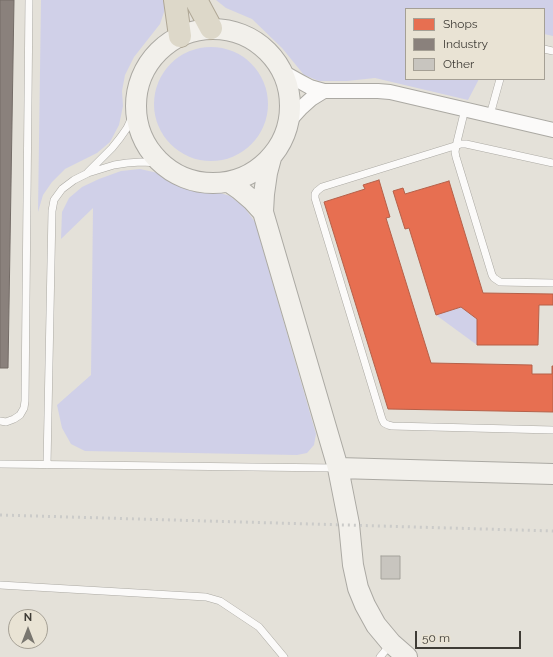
<!DOCTYPE html>
<html>
<head>
<meta charset="utf-8">
<style>
	body { margin:0 }
	#map { position:relative; width:553px; height:657px; overflow:hidden; background:#e4e1d9; font-family:Raleway,sans-serif }
	canvas { display:block }
	.legend { position:absolute; left:405px; top:8px; width:140px; height:72px; box-sizing:border-box; background:#e9e3d4; border:1px solid #a5a095; margin:0; padding:5px 7px; list-style:none; font-size:12px; color:#3f3c36 }
	.legend li { display:flex; align-items:center; gap:8px; height:20px }
	.legend b { width:20px; border:1px solid #a5a095 }
	.north { position:absolute; left:8px; top:609px; width:40px; height:40px; box-sizing:border-box; background:#e9e3d4; border:1px solid #a5a095; border-radius:50%; rotate:0deg; font-size:11px; font-weight:700; line-height:16px; text-align:center; color:#3f3c36 }
	.north::after { content:''; display:block; margin:auto; width:14px; height:18px; background:#79766f; clip-path:polygon(50% 0,100% 100%,50% 72%,0 100%) }
	.scale { position:absolute; left:415px; top:631px; width:106px; height:18px; box-sizing:border-box; border:2px solid #3f3c36; border-top:0; padding-left:5px; font-size:12px; line-height:14px; white-space:nowrap; color:#3f3c36; -webkit-text-stroke:3px #e9e3d4; paint-order:stroke }
</style>
</head>
<body>
<div id="map">
<canvas width="553" height="657"></canvas>
<ul class="legend">
<li><b style="height:11px;background:#e76f51"></b>Shops</li>
<li><b style="height:11px;background:#8a817c"></b>Industry</li>
<li><b style="height:11px;background:#c8c5bf"></b>Other</li>
</ul>
<div class="north">N</div>
<div class="scale">50 m</div>
</div>
<script>
const ctx = document.querySelector('canvas').getContext('2d');
ctx.lineJoin = 'round';
function paint(path, color) {
  ctx.fillStyle = color;
  ctx.fill(path, 'evenodd');
}
function poly(rows) {
  const path = new Path2D();
  for (const r of rows) {
    if (r.length === 3) {
      path.moveTo(r[0] + r[2], r[1]);
      path.arc(r[0], r[1], r[2], 0, 2 * Math.PI);
      continue;
    }
    path.moveTo(r[0], r[1]);
    for (let i = 2; i < r.length; i += 2) path.lineTo(r[i], r[i + 1]);
  }
  return path;
}
function strokePath(path, color, width, dash) {
  ctx.strokeStyle = color;
  ctx.lineWidth = width;
  ctx.lineCap = dash ? 'butt' : 'round';
  ctx.setLineDash(dash || []);
  ctx.stroke(path);
}
paint(poly([
	[41,0,165,0,164,12,160,24,134,57,125,75,122,91,123,106,119,125,110,142,97,153,65,169,52,182,43,195,38,212],
	[216,0,553,0,553,36,544,34,544,9,406,9,406,79,479,79,468,100,375,78,347,81,319,81,304,75,282,48,252,19,226,8],
	[211,104,57],
	[140,169,158,173,179,183,197,188,214,191,230,196,244,207,255,222,316,434,314,445,307,453,297,455,85,451,71,444,62,428,57,405,91,375,93,208,61,239,62,212,69,198,82,187,99,179,121,171],
	[461,307,477,319,477,345,436,315]
]), '#d0d0e8');
const shops = poly([
	[379,180,390,217,386,218,431,363,532,365,532,374,552,374,552,366,553,366,553,412,388,409,324,202,365,189,363,185,379,180],
	[449,181,483,293,553,294,553,305,539,305,538,345,477,345,477,319,461,307,436,315,409,228,405,229,393,191,403,188,405,194,449,181]
]);
paint(shops, '#e76f51');
strokePath(shops, '#b56049', 1);
const industry = poly([
	[0,0,14,0,8,368,0,368,0,0]
]);
paint(industry, '#8a817c');
strokePath(industry, '#746c67', 1);
const building = poly([
	[381,556,400,556,400,579,381,579,381,556]
]);
paint(building, '#c8c5bf');
strokePath(building, '#a4a29b', 1);
const lane = poly([
	[544,49,553,51],
	[465,109,456,146,455,152,456,157,492,275,494,278,500,282,553,283],
	[490,115,500,79],
	[553,163,466,144,461,144,322,187,317,191,315,194,315,198,382,419,384,423,388,425,392,426,553,430],
	[88,172,112,148,120,138,127,128,135,111],
	[0,421,6,422,14,419,20,415,24,408,25,401,29,0],
	[0,464,336,468],
	[47,465,52,211,54,200,62,189,74,180,88,173,114,165,127,163,141,162,160,163],
	[0,585,206,597,220,601,259,627,284,657],
	[380,657,390,645]
]);
const street = poly([
	[283,72,299,81,310,87,324,91,378,91,390,92,553,130],
	[290,120,301,108,311,99,324,91]
]);
const secondary = poly([
	[213,106,77],
	[271,158,267,173,264,194,263,212,338,468,349,524,353,565,358,588,365,605,376,625,391,643,407,657],
	[229,182,239,189,253,201,263,212],
	[338,468,553,474]
]);
const highway = poly([
	[175,0,180,36],
	[196,0,211,28]
]);
strokePath(lane, '#aba9a3', 8);
strokePath(street, '#aba9a3', 16);
strokePath(secondary, '#aba9a3', 22);
strokePath(highway, '#afa795', 24);
strokePath(lane, '#fbfaf9', 7);
strokePath(street, '#fbfaf9', 14);
strokePath(secondary, '#f2f0eb', 20);
strokePath(highway, '#ddd8c9', 22);
strokePath(poly([
	[0,515,553,531]
]), '#cbcbc9', 3, [2, 4]);
</script>
</body>
</html>
